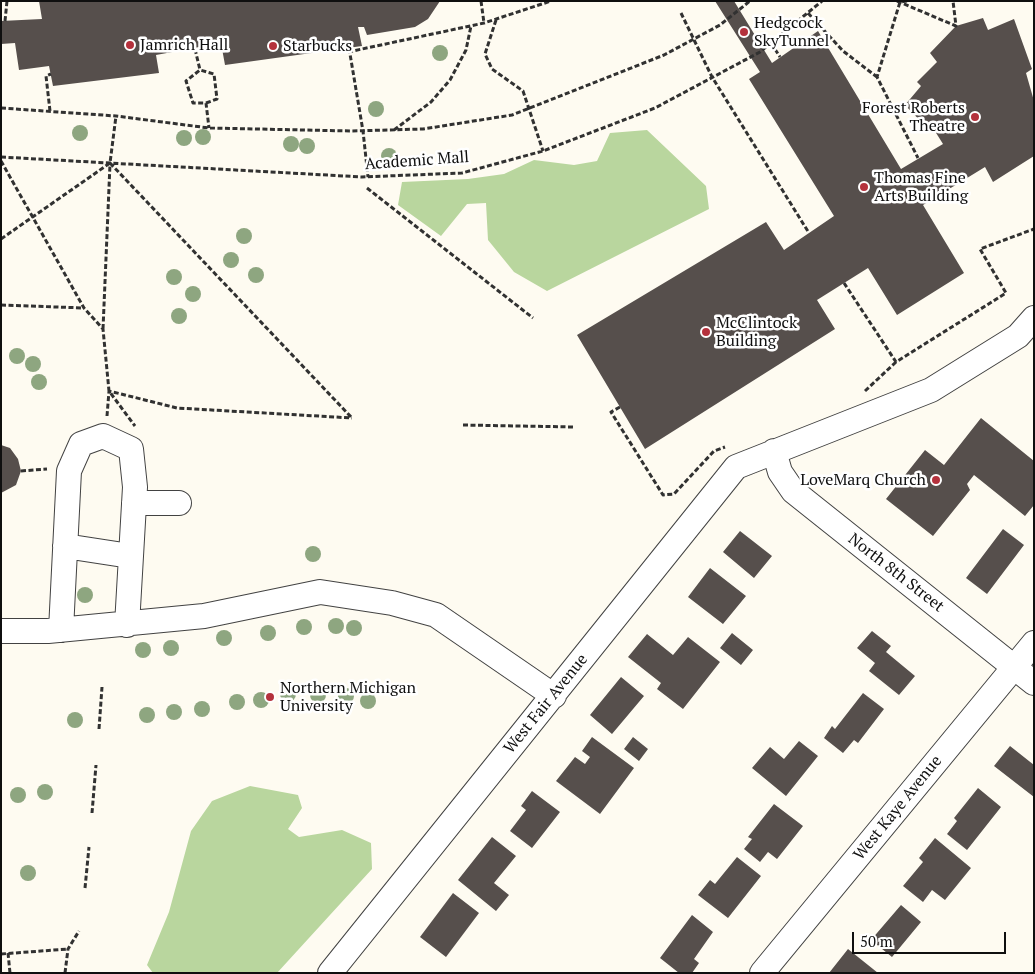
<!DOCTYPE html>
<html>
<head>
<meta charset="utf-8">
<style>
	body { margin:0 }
	#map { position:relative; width:1035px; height:974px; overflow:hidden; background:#fefbf1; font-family:"PT Serif",serif }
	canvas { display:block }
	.frame { position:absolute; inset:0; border:2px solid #0f0f0f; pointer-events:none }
	.scale { position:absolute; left:852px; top:932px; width:154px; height:22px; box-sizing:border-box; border:2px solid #0f0f0f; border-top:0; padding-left:6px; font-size:15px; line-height:18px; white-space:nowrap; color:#0f0f0f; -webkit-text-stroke:4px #fff; paint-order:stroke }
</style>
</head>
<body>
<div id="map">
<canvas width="1035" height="974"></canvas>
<div class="frame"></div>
<div class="scale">50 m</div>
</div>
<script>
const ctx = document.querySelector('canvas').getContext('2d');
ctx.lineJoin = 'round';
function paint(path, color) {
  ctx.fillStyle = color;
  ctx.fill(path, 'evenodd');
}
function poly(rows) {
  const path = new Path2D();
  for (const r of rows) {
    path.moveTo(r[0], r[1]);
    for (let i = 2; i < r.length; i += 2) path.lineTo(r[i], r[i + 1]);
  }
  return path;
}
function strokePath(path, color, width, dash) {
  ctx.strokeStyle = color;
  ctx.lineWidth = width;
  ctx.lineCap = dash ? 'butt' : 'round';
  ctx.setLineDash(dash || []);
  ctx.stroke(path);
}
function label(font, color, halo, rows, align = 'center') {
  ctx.font = font + ' "PT Serif",serif';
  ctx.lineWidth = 5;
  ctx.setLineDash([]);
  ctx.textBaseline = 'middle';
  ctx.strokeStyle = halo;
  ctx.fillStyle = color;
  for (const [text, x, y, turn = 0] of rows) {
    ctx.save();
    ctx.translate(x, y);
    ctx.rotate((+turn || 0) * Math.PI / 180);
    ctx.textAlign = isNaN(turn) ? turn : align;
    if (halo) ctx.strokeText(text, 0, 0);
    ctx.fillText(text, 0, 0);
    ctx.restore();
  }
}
paint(poly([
	[647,130,706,186,709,209,547,291,514,272,488,240,486,203,467,204,441,236,398,205,402,182,468,179,504,174,534,160,574,165,597,161,610,133],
	[250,786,298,795,302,808,288,829,299,837,342,830,371,843,372,869,277,973,153,973,147,965,169,912,191,831,212,801]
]), '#b9d69e');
paint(poly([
	[39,1,440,1,428,19,415,27,367,35,364,27,358,27,362,46,225,65,221,43,156,55,159,73,53,86,49,66,19,70,15,43,1,44,1,21,42,19],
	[715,1,734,1,772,63,818,31,901,169,943,144,933,128,929,130,905,105,921,86,917,82,937,62,930,53,956,26,983,18,988,30,1014,19,1032,69,1026,73,1034,101,1034,156,993,182,985,167,923,205,964,273,897,315,868,268,817,300,835,329,645,449,577,335,766,222,784,250,834,216,749,79,760,72],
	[981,418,1034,461,1034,505,1025,516,974,475,967,484,970,490,933,536,886,499,925,450,944,465],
	[1,445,10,448,18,459,21,471,16,485,1,493],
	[1003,529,1024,545,987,594,966,578],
	[740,531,772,556,754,578,723,552],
	[710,568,746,596,723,624,688,597],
	[872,631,891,646,886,652,915,676,899,695,869,671,875,663,857,648],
	[732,633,753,650,741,665,720,648],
	[647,634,673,655,688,637,720,662,683,709,657,689,661,683,628,657],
	[621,677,644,696,612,734,590,715],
	[863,693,884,709,858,743,854,740,843,753,824,738,832,726,835,729],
	[592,737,634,768,600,814,556,781,575,757,585,764,590,757,582,751],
	[633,737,648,749,639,761,624,749],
	[799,741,818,756,786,796,752,768,770,747,784,759],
	[1010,746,1034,765,1034,797,994,766],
	[978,788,1001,807,967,850,947,834,957,821,954,818],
	[532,791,560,812,532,848,510,831,526,810,521,806],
	[774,804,803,826,777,859,768,852,760,862,744,849,752,839,748,837],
	[492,837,516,856,494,883,509,895,496,911,458,880],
	[935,838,971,868,945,900,932,890,923,902,903,886,923,862,919,858],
	[737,857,761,876,728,918,698,895,710,880,715,884],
	[453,893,479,913,446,957,420,937],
	[901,905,921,922,892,957,871,940],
	[692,915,713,932,694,959,699,963,692,973,679,973,660,958],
	[848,949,878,973,829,973]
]), '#564f4c');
const minor = poly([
	[774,451,780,472,793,491,1034,683],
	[134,503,179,503],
	[65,546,130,556],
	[61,630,69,471,81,444,103,436,131,449,135,487,127,625],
	[1,631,48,631,204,616,320,592,392,603,436,615,554,696],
	[330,973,736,467,931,390,1018,336,1034,318],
	[762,973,1034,643]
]);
strokePath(minor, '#424242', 26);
strokePath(poly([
	[481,1,484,23],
	[897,1,956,26,953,1],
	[907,1,900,2,877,77,918,158],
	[681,13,712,77,809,233],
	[808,13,843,51,877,77],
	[496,20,485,54,492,69,523,91,543,151],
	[5,21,7,1],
	[771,43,780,57],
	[349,48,363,131,368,177],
	[195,49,200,70],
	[348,52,484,23,551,1],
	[206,103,217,99,214,74,200,70,186,81,193,103,206,103,209,128],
	[1,108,116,116,209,128,352,131,423,129,512,115,664,55,720,25,750,1],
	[50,111,46,76,51,74],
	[394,130,431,102,450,80,466,50,471,26],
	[1,157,362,177,462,173,543,151,655,108,760,52,822,1],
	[1,161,84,308,103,329,109,391,135,426],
	[110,163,352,418],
	[367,188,533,318],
	[1,239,110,163,116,116],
	[844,283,896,362,1006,293,980,249,1034,229],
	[1,305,84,308],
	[103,329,110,164],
	[865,391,896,362],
	[620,407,611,412,663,495,674,494,714,451,725,447],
	[107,416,109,391,177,408,352,418],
	[463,425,574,427],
	[21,471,47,469],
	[99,729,102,687],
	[92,813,96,765],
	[85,888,89,847],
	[8,953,10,973],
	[1,954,68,949],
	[65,973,68,949,79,931]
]), '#313131', 3, [5, 2.5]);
strokePath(minor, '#fff', 24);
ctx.fillStyle = '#8ea680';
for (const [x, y] of [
	[440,53],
	[376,109],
	[80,133],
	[203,137],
	[184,138],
	[291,144],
	[307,146],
	[389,156],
	[244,236],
	[231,260],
	[256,275],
	[174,277],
	[193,294],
	[179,316],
	[17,356],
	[33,364],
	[39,382],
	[313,554],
	[85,595],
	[336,626],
	[304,627],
	[354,628],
	[268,633],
	[224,638],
	[171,648],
	[143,650],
	[288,694],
	[318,695],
	[346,696],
	[261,700],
	[368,701],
	[237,702],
	[202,709],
	[174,712],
	[147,715],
	[75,720],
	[45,792],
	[18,795],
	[28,873]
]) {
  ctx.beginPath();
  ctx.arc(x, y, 8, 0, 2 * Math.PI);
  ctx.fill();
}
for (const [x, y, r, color] of [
	[744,32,5,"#b4313c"],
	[130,45,5,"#b4313c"],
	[273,46,5,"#b4313c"],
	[975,117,5,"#b4313c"],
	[864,187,5,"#b4313c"],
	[706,332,5,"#b4313c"],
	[936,480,5,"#b4313c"],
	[270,697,5,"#b4313c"]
]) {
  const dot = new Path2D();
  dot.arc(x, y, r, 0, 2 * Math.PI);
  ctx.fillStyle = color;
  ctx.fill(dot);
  strokePath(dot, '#fff', 2);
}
label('16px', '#0f0f0f', '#fff', [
	["Hedgcock",754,23],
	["SkyTunnel",754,41],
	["Jamrich Hall",140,45],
	["Starbucks",283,46],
	["Forest Roberts",965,108,"right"],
	["Theatre",965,126,"right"],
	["Thomas Fine",874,178],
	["Arts Building",874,196],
	["McClintock",716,323],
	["Building",716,341],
	["LoveMarq Church",926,480,"right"],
	["Northern Michigan",280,688],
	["University",280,706]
], 'left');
label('16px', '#0f0f0f', '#fff', [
	["Academic Mall",417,161,-4],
	["North 8th Street",896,573,38],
	["West Fair Avenue",546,704,-51],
	["West Kaye Avenue",898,808,-51]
]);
</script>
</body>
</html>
